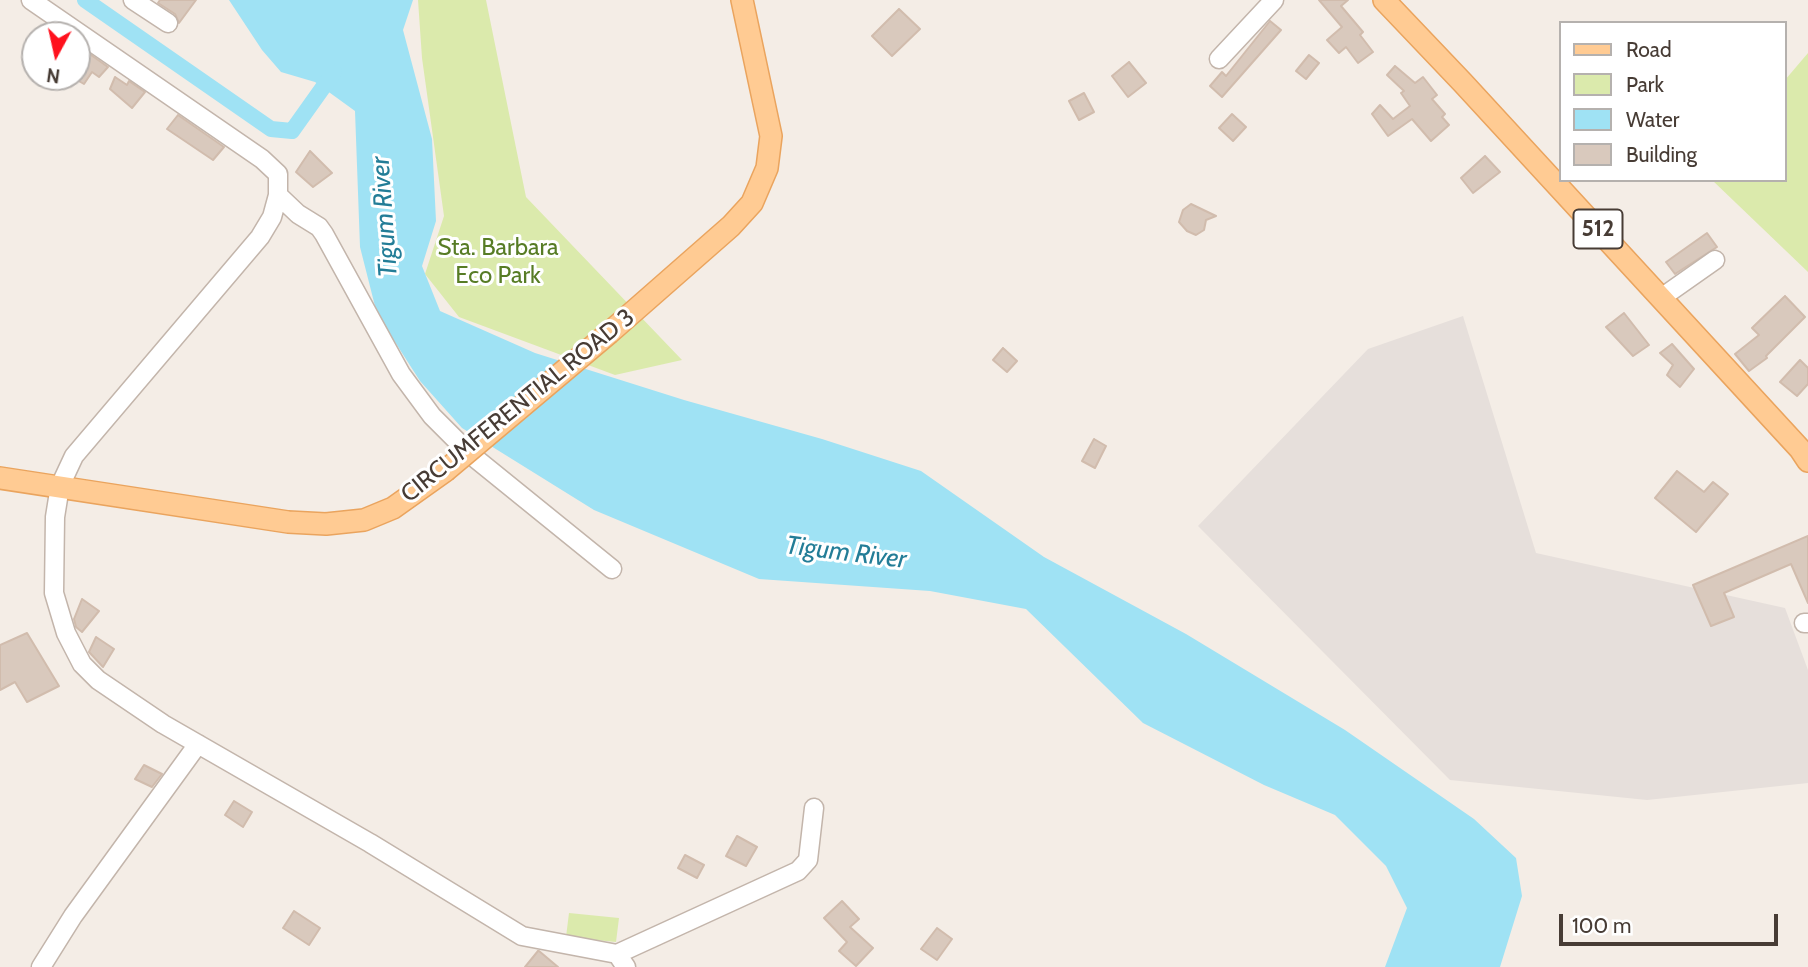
<!DOCTYPE html>
<html>
<head>
<meta charset="utf-8">
<style>
	body { margin:0 }
	#map { position:relative; width:1808px; height:967px; overflow:hidden; background:#f4ede6; font-family:Cabin,sans-serif }
	canvas { display:block }
	.legend { position:absolute; left:1559px; top:21px; width:228px; height:161px; box-sizing:border-box; background:#fff; border:2px solid #b5b1ae; margin:0; padding:9px 12px; list-style:none; font-size:21px; color:#473c35 }
	.legend li { display:flex; align-items:center; gap:14px; height:35px }
	.legend b { width:35px; border:2px solid #b5b1ae }
	.north { position:absolute; left:21px; top:21px; width:70px; height:70px; box-sizing:border-box; background:#fff; border:2px solid #b5b1ae; border-radius:50%; rotate:188deg; font-size:19px; font-weight:700; line-height:28px; text-align:center; color:#473c35 }
	.north::after { content:''; display:block; margin:auto; width:24px; height:32px; background:#ff111d; clip-path:polygon(50% 0,100% 100%,50% 72%,0 100%) }
	.scale { position:absolute; left:1559px; top:914px; width:219px; height:32px; box-sizing:border-box; border:4px solid #473c35; border-top:0; padding-left:9px; font-size:21px; line-height:24px; white-space:nowrap; color:#473c35; -webkit-text-stroke:5px #fff; paint-order:stroke }
</style>
</head>
<body>
<div id="map">
<canvas width="1808" height="967"></canvas>
<ul class="legend">
<li><b style="height:9px;background:#ffcb93"></b>Road</li>
<li><b style="height:19px;background:#dbeaac"></b>Park</li>
<li><b style="height:19px;background:#9fe2f4"></b>Water</li>
<li><b style="height:19px;background:#d9c9bd"></b>Building</li>
</ul>
<div class="north">N</div>
<div class="scale">100 m</div>
</div>
<script>
const ctx = document.querySelector('canvas').getContext('2d');
ctx.lineJoin = 'round';
function paint(path, color) {
  ctx.fillStyle = color;
  ctx.fill(path, 'evenodd');
}
function poly(rows) {
  const path = new Path2D();
  for (const r of rows) {
    path.moveTo(r[0], r[1]);
    for (let i = 2; i < r.length; i += 2) path.lineTo(r[i], r[i + 1]);
  }
  return path;
}
function strokePath(path, color, width, dash) {
  ctx.strokeStyle = color;
  ctx.lineWidth = width;
  ctx.lineCap = dash ? 'butt' : 'round';
  ctx.setLineDash(dash || []);
  ctx.stroke(path);
}
function label(font, color, halo, rows, align = 'center') {
  ctx.font = font + ' Cabin,sans-serif';
  ctx.lineWidth = 6;
  ctx.setLineDash([]);
  ctx.textBaseline = 'middle';
  ctx.strokeStyle = halo;
  ctx.fillStyle = color;
  for (const [text, x, y, turn = 0] of rows) {
    ctx.save();
    ctx.translate(x, y);
    ctx.rotate((+turn || 0) * Math.PI / 180);
    ctx.textAlign = isNaN(turn) ? turn : align;
    if (halo) ctx.strokeText(text, 0, 0);
    ctx.fillText(text, 0, 0);
    ctx.restore();
  }
}
paint(poly([
	[1463,316,1536,553,1785,608,1808,670,1808,783,1647,800,1450,780,1198,526,1368,349]
]), '#e6dfdb');
paint(poly([
	[418,0,486,0,526,197,682,360,615,375,459,317,425,274,444,216,422,58],
	[1808,53,1808,272,1712,180,1785,180,1785,80],
	[569,913,619,918,616,942,566,937]
]), '#dbeaac');
paint(poly([
	[229,0,413,0,403,30,432,139,436,221,422,266,440,311,535,353,684,400,822,439,921,471,1044,557,1186,634,1345,730,1474,819,1516,858,1522,896,1500,967,1385,967,1407,908,1386,866,1335,815,1264,785,1143,723,1026,609,930,591,759,579,594,510,462,428,420,381,377,314,360,247,355,111,315,82,281,72,262,50]
]), '#9fe2f4');
strokePath(poly([
	[85,0,271,129,292,131,334,72]
]), '#9fe2f4', 16);
const building = poly([
	[160,0,196,0,179,23,175,14,158,3,160,0],
	[1319,0,1348,0,1341,6,1363,32,1360,35,1373,52,1358,63,1346,47,1339,53,1327,40,1342,27,1319,0],
	[899,9,920,29,892,56,872,36,899,9],
	[1270,21,1281,30,1222,97,1210,86,1222,72,1226,76,1270,21],
	[77,45,108,67,99,77,92,72,84,84,77,80,77,45],
	[1309,55,1319,63,1306,79,1296,71,1309,55],
	[1129,62,1146,83,1128,97,1112,76,1129,62],
	[1395,66,1415,83,1423,77,1437,95,1432,99,1445,114,1442,117,1449,125,1431,141,1412,119,1388,136,1372,114,1380,105,1393,119,1410,106,1401,93,1404,91,1387,75,1395,66],
	[115,77,127,85,129,81,145,92,132,108,110,89,115,77],
	[1084,93,1094,112,1079,120,1069,101,1084,93],
	[1232,114,1246,127,1233,141,1219,128,1232,114],
	[178,115,224,147,213,160,167,129,178,115],
	[310,151,332,173,313,187,296,172,310,151],
	[1485,156,1500,172,1473,193,1461,178,1485,156],
	[1191,204,1216,216,1206,220,1204,230,1196,235,1187,231,1179,222,1183,210,1191,204],
	[1707,233,1717,247,1675,274,1666,262,1707,233],
	[1785,296,1805,317,1766,356,1767,358,1749,371,1735,354,1759,335,1752,328,1785,296],
	[1624,313,1649,345,1633,356,1606,327,1624,313],
	[1672,344,1694,369,1680,387,1667,375,1673,365,1660,353,1672,344],
	[1003,348,1017,361,1007,372,993,360,1003,348],
	[1800,360,1808,368,1808,384,1797,396,1780,382,1800,360],
	[1094,439,1106,446,1095,468,1082,461,1094,439],
	[1677,471,1704,492,1713,482,1728,494,1696,532,1655,498,1677,471],
	[1808,536,1808,603,1791,564,1724,593,1734,617,1711,626,1693,585,1808,536],
	[82,599,99,611,82,632,76,627,74,619,82,599],
	[27,633,59,686,27,702,15,682,0,690,0,645,27,633],
	[96,637,114,649,103,667,89,652,96,637],
	[144,765,162,774,152,787,135,779,144,765],
	[234,801,252,812,243,827,225,815,234,801],
	[737,836,757,847,746,866,726,856,737,836],
	[685,855,704,865,697,878,678,868,685,855],
	[842,901,859,919,850,927,873,948,856,966,839,951,847,942,824,918,842,901],
	[294,911,320,928,309,945,283,928,294,911],
	[937,928,952,939,937,960,921,949,937,928],
	[538,951,539,951,558,967,525,967,538,951]
]);
paint(building, '#d9c9bd');
strokePath(building, '#d1bcad', 2);
const minor = poly([
	[31,0,262,159,278,174,278,195,272,217,260,237,74,456,60,486,55,517,54,593,66,633,82,664,98,680,163,724,370,843,522,936,617,954,626,967],
	[133,0,168,23],
	[1219,59,1274,0],
	[278,195,298,214,319,227,324,234,401,374,432,416,470,454,612,569],
	[1661,298,1715,260],
	[1804,623,1808,623],
	[617,954,798,871,808,860,814,808],
	[41,967,73,916,198,744]
]);
const major = poly([
	[1384,0,1463,83,1800,449,1808,461],
	[609,333,731,226,752,203,767,168,771,136,742,0],
	[0,478,288,522,326,524,364,520,393,508,445,471]
]);
strokePath(minor, '#c3b5ab', 21);
strokePath(major, '#eaa45e', 24);
strokePath(minor, '#fff', 18);
strokePath(major, '#ffcb93', 21);
const majorBridge = poly([
	[445,471,609,333]
]);
strokePath(majorBridge, '#eaa45e', 24, []);
strokePath(majorBridge, '#ffcb93', 21);
for (const [x, y, w] of [
	[1598,229,49]
]) {
  const box = new Path2D();
  box.roundRect(x - w / 2, y - 19.5, w, 39, 5);
  ctx.fillStyle = '#fff';
  ctx.fill(box);
  strokePath(box, '#473c35', 2);
}
label('bold 23px', '#473c35', null, [
	["512",1598,229]
]);
label('24px', '#577c25', '#fff', [
	["Sta. Barbara",498,248],
	["Eco Park",498,276]
]);
label('24px', '#473c35', '#fff', [
	["CIRCUMFERENTIAL ROAD 3",518,406,-39]
]);
label('italic 26px', '#237d97', '#fff', [
	["Tigum River",385,217,-94],
	["Tigum River",846,553,7]
]);
</script>
</body>
</html>
